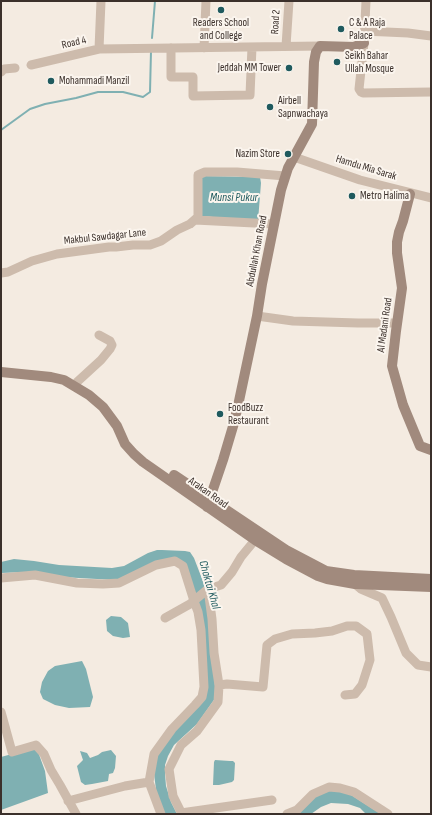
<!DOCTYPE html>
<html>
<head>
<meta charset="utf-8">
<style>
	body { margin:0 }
	#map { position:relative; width:432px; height:815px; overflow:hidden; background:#f4ebe1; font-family:"Sofia Sans Condensed",sans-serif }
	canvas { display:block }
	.frame { position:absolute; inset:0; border:2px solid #3b302b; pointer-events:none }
</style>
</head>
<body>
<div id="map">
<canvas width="432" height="815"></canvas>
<div class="frame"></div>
</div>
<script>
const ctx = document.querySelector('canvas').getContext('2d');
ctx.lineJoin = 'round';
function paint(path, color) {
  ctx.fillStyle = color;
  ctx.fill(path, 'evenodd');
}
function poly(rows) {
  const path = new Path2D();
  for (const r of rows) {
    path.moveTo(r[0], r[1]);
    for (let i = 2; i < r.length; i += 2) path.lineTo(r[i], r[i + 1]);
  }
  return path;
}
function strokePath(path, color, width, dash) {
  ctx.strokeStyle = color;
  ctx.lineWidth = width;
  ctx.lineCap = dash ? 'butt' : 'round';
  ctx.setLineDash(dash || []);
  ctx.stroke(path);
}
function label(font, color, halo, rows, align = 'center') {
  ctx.font = font + ' "Sofia Sans Condensed",sans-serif';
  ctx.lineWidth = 4;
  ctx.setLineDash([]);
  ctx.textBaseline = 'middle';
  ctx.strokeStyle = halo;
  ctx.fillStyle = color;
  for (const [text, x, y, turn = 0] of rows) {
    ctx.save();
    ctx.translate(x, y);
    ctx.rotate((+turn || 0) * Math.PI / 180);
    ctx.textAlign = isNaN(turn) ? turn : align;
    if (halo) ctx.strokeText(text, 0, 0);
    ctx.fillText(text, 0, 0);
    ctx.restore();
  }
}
paint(poly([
	[202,176,260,177,261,183,258,221,202,216],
	[157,550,162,550,185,551,190,552,194,558,204,584,207,601,216,697,197,724,174,745,168,756,165,765,165,774,166,786,171,802,177,814,165,814,157,797,154,774,158,751,202,698,202,625,178,559,127,578,115,580,61,577,26,572,1,573,1,562,14,559,34,561,59,565,112,568,124,566,148,553],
	[111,616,121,617,128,623,130,637,123,638,113,636,107,631,106,620],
	[82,661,86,669,93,697,90,707,69,708,55,705,43,699,40,692,42,682,48,671,55,666],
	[30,749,37,749,45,771,48,793,1,810,1,757],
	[111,750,116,756,115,768,113,773,109,774,108,781,92,784,85,785,81,782,77,766,83,760,80,751,87,753,90,758,98,755,102,752],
	[215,760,230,761,233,761,235,763,234,780,232,782,219,785,213,785,214,762],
	[330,790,348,793,381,814,366,814,360,808,348,804,331,803,321,807,311,814,297,814,313,798]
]), '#7fb0b2');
strokePath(poly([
	[152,38,155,1],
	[1,130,30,109,45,104,76,98,98,92,123,92,143,97,150,92,151,51]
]), '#7fb0b2', 2);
strokePath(poly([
	[366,1,364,43,359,89,361,92,363,93,431,92],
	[364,31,408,33,431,36],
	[286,46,289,1],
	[171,48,171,77,193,77,193,96,250,95,252,47],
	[204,48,206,1],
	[99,49,320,46],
	[31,65,99,49,101,1],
	[1,72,4,69,15,68],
	[294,157,360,180,431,198],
	[195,220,274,224],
	[1,273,8,272,32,261,57,254,109,247,116,247,133,245,150,245,161,241,177,230,190,224,198,217,198,175,205,172,237,172,285,176],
	[257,316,293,321,358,323,397,323],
	[77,382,101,360,110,349,112,345,110,341,99,335],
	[1,578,35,575,77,583,103,584,119,583,156,565,175,561,183,566,194,601,198,612,201,630,204,687,202,697,195,705,172,729,154,754,149,782,161,814],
	[355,584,361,589,382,598,391,617,406,653,418,665,431,667],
	[208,589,212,619,214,653,219,685],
	[165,618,190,604,208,589,221,585,232,572,241,557,255,540],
	[1,712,12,752,36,745,44,754,51,770,60,785,76,814],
	[68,801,125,786,149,782],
	[181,813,272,800],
	[182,814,173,796,169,769,181,745,197,731,218,702,219,685,227,684,263,687,267,645,275,639,292,634,315,633,332,631,347,626,356,626,367,634,370,660,362,685,355,694,345,695],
	[287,814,297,810,313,794,329,787,340,788,354,792,388,814]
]), '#cdbbac', 9);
strokePath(poly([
	[410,194,403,221,399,232,397,242,397,253,402,288,396,331,392,366,403,405,420,446,431,450],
	[1,372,51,377,64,380,89,395,103,407,117,426,125,444,134,454,143,462,255,540,286,559,318,576,327,579,355,584,431,587],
	[174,475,286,550,326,571,354,575,431,579],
	[207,507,223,460,234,423,239,401,257,316,262,284,281,190,288,168,312,124,314,62,316,52,320,46,354,47,364,43]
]), '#a18a7d', 10);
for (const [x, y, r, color] of [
	[221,10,4,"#1f5a5e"],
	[341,29,4,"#1f5a5e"],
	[337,62,4,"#1f5a5e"],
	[289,68,4,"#1f5a5e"],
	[51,81,4,"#1f5a5e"],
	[270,107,4,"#1f5a5e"],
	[288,154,4,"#1f5a5e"],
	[352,196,4,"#1f5a5e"],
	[220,414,4,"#1f5a5e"]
]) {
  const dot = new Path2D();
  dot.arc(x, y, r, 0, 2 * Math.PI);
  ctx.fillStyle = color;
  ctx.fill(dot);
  strokePath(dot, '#fbf5ee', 1.5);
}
label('11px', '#3b302b', '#fbf5ee', [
	["Road 2",276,22,-86],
	["Road 4",74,43,-13],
	["Hamdu Mia Sarak",366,168,17],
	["Makbul Sawdagar Lane",105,237,-6],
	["Abdullah Khan Road",257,251,-79],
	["Al Madani Road",385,325,-82],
	["Arakan Road",208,493,35]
]);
label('11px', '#3b302b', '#fbf5ee', [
	["Readers School",221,23,"center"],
	["and College",221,36,"center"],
	["C & A Raja",349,23],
	["Palace",349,36],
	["Seikh Bahar",345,56],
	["Ullah Mosque",345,69],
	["Jeddah MM Tower",281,68,"right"],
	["Mohammadi Manzil",59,81],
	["Airbell",278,101],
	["Sapnwachaya",278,114],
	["Nazim Store",280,154,"right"],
	["Metro Halima",360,196],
	["FoodBuzz",228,408],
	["Restaurant",228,421]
], 'left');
label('italic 12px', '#1f5a5e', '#fbf5ee', [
	["Munsi Pukur",234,198],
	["Chaktai Khal",209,585,74]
]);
</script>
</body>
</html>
